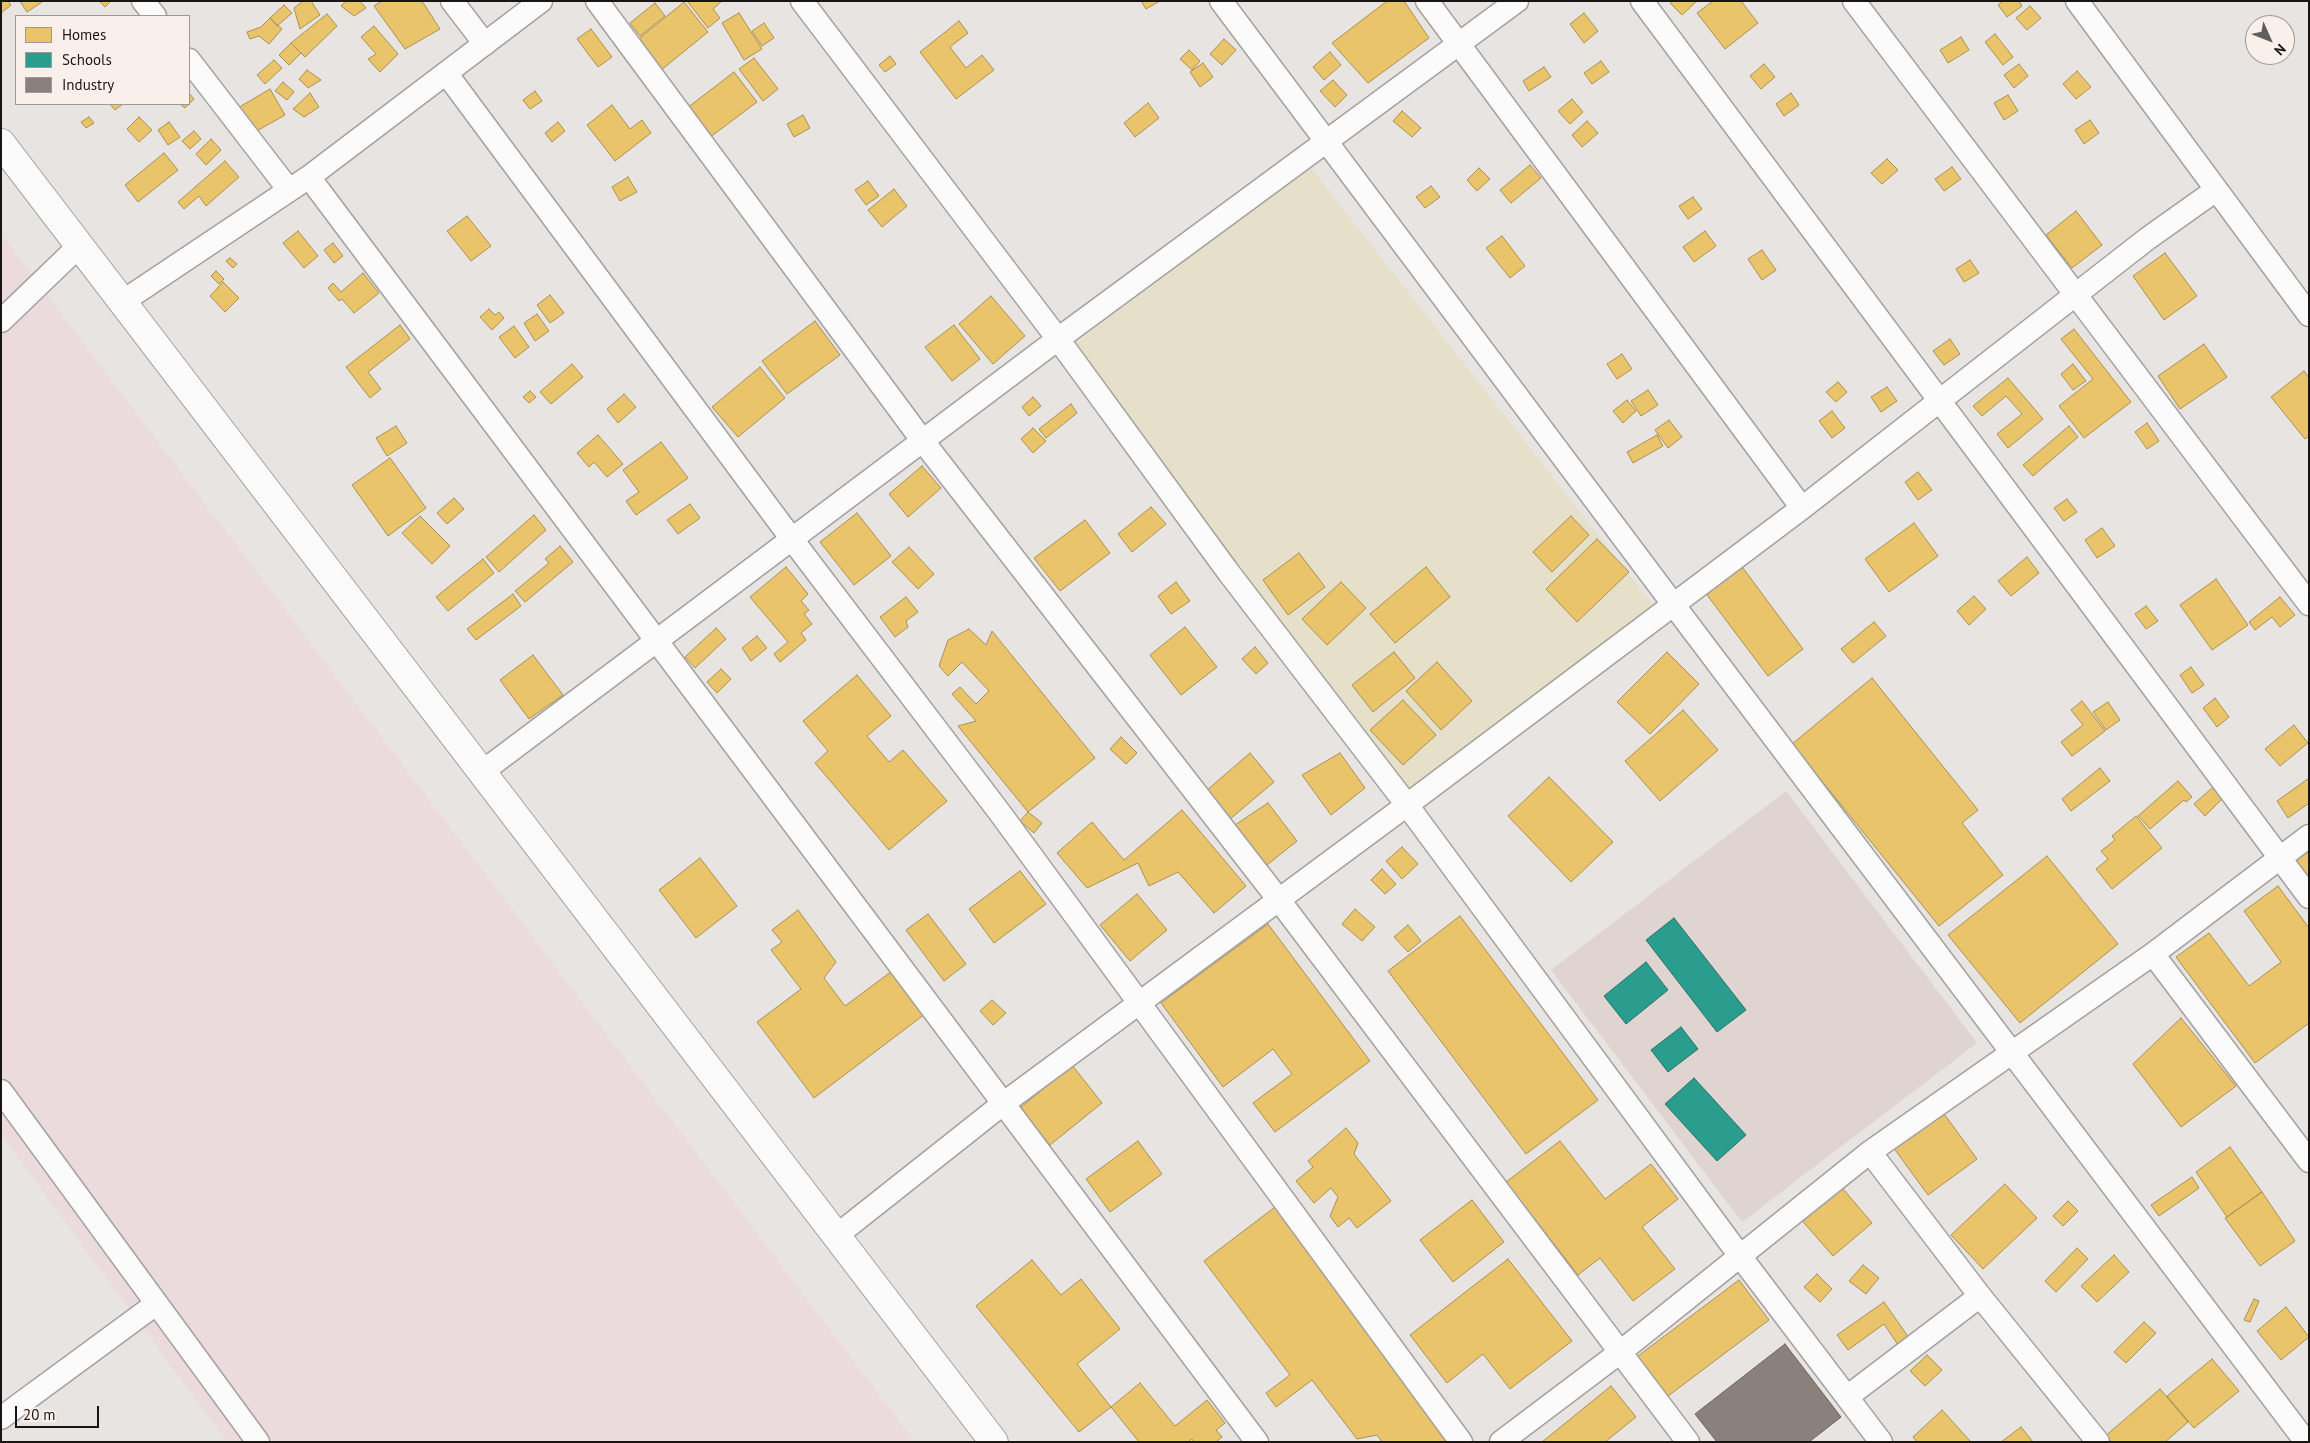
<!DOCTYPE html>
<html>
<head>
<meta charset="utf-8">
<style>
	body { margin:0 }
	#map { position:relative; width:2310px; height:1443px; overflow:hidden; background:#e8e4e2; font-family:"PT Sans",sans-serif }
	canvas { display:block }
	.frame { position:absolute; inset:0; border:2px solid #181514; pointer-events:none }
	.legend { position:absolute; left:15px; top:15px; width:175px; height:90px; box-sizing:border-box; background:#f9f0ec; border:1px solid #9f9896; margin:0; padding:6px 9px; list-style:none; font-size:15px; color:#181514 }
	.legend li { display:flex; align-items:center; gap:10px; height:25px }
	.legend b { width:25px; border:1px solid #9f9896 }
	.north { position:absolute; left:2245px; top:15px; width:50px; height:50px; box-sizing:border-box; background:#f9f0ec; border:1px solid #9f9896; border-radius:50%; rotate:134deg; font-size:14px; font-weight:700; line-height:20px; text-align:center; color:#181514 }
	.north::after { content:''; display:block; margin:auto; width:18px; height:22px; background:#615d5c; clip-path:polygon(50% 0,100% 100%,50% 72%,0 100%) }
	.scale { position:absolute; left:15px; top:1406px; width:84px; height:22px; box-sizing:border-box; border:2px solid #181514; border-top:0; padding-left:6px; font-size:15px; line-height:18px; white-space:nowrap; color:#181514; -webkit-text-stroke:4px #f9f0ec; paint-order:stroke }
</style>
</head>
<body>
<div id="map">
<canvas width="2310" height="1443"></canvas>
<div class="frame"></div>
<ul class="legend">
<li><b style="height:14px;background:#e9c46a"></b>Homes</li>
<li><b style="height:14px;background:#2a9d8f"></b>Schools</li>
<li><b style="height:14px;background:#8a817c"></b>Industry</li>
</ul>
<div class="north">N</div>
<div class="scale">20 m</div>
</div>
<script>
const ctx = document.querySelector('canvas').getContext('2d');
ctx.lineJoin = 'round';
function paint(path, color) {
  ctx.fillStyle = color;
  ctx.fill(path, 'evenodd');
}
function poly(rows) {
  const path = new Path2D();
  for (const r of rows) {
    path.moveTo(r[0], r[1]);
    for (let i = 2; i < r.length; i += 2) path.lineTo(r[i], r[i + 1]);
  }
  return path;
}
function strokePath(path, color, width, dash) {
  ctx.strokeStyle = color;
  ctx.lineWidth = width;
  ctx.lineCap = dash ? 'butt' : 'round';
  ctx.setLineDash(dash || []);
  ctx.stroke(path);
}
paint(poly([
	[1,234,915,1442,227,1442,1,1135]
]), '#ebdbdc');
paint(poly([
	[1786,791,1977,1043,1742,1222,1551,970]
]), '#dfd4cf');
paint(poly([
	[1311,168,1656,609,1412,797,1071,346]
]), '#e6dfca');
const homes = poly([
	[1,1,8,1,11,5,1,13,1,1],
	[20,1,42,1,42,2,27,12,20,1],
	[99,1,111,1,105,7,99,1],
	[303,1,311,1,320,15,300,29,294,8,303,1],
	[346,1,360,1,366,8,354,16,341,6,346,1],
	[382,1,422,1,440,29,405,49,374,6,382,1],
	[687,1,722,1,713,9,720,18,708,28,687,1],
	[1141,1,1160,1,1146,9,1141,1],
	[1387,1,1404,1,1429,38,1368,83,1332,43,1387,1],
	[1672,1,1697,1,1682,15,1670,3,1672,1],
	[1713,1,1741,1,1758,23,1725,49,1697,13,1713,1],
	[2003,1,2019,1,2022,6,2007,17,1998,5,2003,1],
	[684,2,708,32,660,71,636,41,684,2],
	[655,3,665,16,640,36,630,23,655,3],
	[284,5,292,13,277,26,270,18,284,5],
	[2030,6,2041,18,2027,30,2016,18,2030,6],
	[739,13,762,49,744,60,722,23,739,13],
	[1584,13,1598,31,1584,43,1570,24,1584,13],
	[327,14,337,26,305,57,291,43,327,14],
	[270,18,282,29,269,44,259,36,250,39,247,32,261,27,270,18],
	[959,21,968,33,950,47,966,68,982,55,994,70,956,99,920,52,959,21],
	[764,23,774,38,762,46,752,31,764,23],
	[374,26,398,54,380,72,368,59,376,54,361,37,374,26],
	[591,29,612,57,598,67,577,39,591,29],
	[1995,34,2013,57,2003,65,1985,42,1995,34],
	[1961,37,1969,50,1948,63,1940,50,1961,37],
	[1224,39,1236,50,1222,65,1210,54,1224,39],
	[291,43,301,53,289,65,279,55,291,43],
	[1189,50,1200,61,1192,70,1180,59,1189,50],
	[1330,52,1341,65,1324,80,1313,67,1330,52],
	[890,56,896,64,885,72,879,65,890,56],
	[754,58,778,89,763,101,739,69,754,58],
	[274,60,282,68,265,84,257,75,274,60],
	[1601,61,1609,72,1592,84,1584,73,1601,61],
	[1203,63,1213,77,1200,87,1190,72,1203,63],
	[1764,64,1775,77,1761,89,1750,76,1764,64],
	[2019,64,2028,76,2014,88,2004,75,2019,64],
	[1544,67,1551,77,1529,91,1523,81,1544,67],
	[307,70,321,80,308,88,299,79,307,70],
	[2077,71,2091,87,2076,99,2063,84,2077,71],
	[734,72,757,102,709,138,687,108,734,72],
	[1333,80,1347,95,1335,107,1320,91,1333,80],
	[283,82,294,92,287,100,275,91,283,82],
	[270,89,285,115,255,132,236,109,270,89],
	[535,91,542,101,530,109,523,100,535,91],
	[189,93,194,99,185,108,180,104,189,104,189,93],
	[310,93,319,107,304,117,293,109,310,93],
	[1791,93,1799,105,1784,116,1776,104,1791,93],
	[2008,95,2018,111,2004,120,1994,103,2008,95],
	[1572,99,1583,112,1570,124,1558,111,1572,99],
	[1148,103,1159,118,1135,137,1124,123,1148,103],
	[110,104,123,104,115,110,110,104],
	[612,105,630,129,642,120,651,133,615,161,587,125,612,105],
	[1402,111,1421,128,1412,137,1393,121,1402,111],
	[803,115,810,128,794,137,787,124,803,115],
	[89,117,94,123,86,128,81,122,89,117],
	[139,117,152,130,139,142,127,129,139,117],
	[2090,120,2099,133,2084,144,2075,130,2090,120],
	[1587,121,1598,133,1582,147,1572,135,1587,121],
	[169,122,180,137,168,145,158,130,169,122],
	[558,122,565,131,552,142,545,133,558,122],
	[194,131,201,139,190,149,182,141,194,131],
	[211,139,221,150,206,165,196,154,211,139],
	[164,153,178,170,138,202,125,185,164,153],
	[1887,159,1898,170,1882,184,1871,173,1887,159],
	[225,161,239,177,206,206,199,196,184,209,178,202,225,161],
	[1530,165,1541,178,1511,203,1500,190,1530,165],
	[1952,167,1961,179,1944,191,1935,179,1952,167],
	[1479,168,1490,179,1477,191,1467,180,1479,168],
	[628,177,637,192,620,201,612,187,628,177],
	[868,181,879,196,866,205,855,190,868,181],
	[1431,186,1440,197,1425,208,1416,197,1431,186],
	[894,189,907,206,882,227,868,210,894,189],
	[1693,197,1702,209,1688,219,1679,206,1693,197],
	[2076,211,2102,245,2072,268,2046,235,2076,211],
	[467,216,491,246,471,261,447,231,467,216],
	[298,231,318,256,304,268,283,243,298,231],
	[1705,231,1716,246,1694,262,1683,247,1705,231],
	[1502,236,1525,266,1510,278,1486,248,1502,236],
	[333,243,343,256,334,263,324,250,333,243],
	[1762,250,1776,270,1762,280,1748,259,1762,250],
	[2165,253,2197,296,2164,320,2133,276,2165,253],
	[230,258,237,264,233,268,226,261,230,258],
	[1970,260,1979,273,1964,282,1956,269,1970,260],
	[216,271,224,279,219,284,211,276,216,271],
	[363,273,379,293,354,313,342,299,339,301,328,288,333,283,341,292,363,273],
	[223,282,239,298,225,312,210,296,223,282],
	[550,295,564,313,550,323,537,305,550,295],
	[991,296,1025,336,993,364,959,324,991,296],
	[489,309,495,315,499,312,504,318,492,330,480,317,489,309],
	[537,314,549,331,535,341,524,323,537,314],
	[815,321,840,355,787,394,762,361,815,321],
	[400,325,410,339,368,372,381,389,370,398,346,367,400,325],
	[954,325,980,359,952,381,925,347,954,325],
	[514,326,529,347,515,358,499,337,514,326],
	[2074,329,2131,402,2084,438,2059,406,2093,379,2061,339,2074,329],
	[1950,339,1960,354,1944,365,1933,351,1950,339],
	[2204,344,2227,377,2180,409,2158,376,2204,344],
	[1622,354,1632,369,1617,379,1607,364,1622,354],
	[572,364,583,377,551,404,540,392,572,364],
	[2073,364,2086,381,2073,390,2061,374,2073,364],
	[760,367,785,398,738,437,712,407,760,367],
	[2304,371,2309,378,2309,436,2305,439,2271,397,2304,371],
	[2008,378,2043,419,2008,448,1997,434,2022,414,2006,396,1982,416,1973,406,2008,378],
	[1838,382,1847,392,1836,402,1826,392,1838,382],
	[1887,387,1897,401,1881,412,1871,397,1887,387],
	[1648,390,1658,405,1641,416,1631,401,1648,390],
	[530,391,536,397,529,403,523,397,530,391],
	[624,394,636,407,618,423,607,409,624,394],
	[1033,397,1041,406,1029,416,1022,407,1033,397],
	[1627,400,1636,411,1623,423,1613,411,1627,400],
	[1071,404,1077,413,1046,438,1039,429,1071,404],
	[1832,411,1845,428,1832,438,1819,421,1832,411],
	[1669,420,1682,437,1668,448,1655,430,1669,420],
	[2147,423,2159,441,2147,449,2135,432,2147,423],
	[396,426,407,443,387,456,376,438,396,426],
	[2069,426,2078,437,2033,476,2023,465,2069,426],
	[1033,428,1046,441,1033,453,1021,439,1033,428],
	[598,435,623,464,607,477,594,462,589,467,577,453,598,435],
	[1657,435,1663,446,1633,463,1627,452,1657,435],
	[661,442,688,478,636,515,626,501,639,492,623,470,661,442],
	[390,458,426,508,388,536,352,485,390,458],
	[922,466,941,488,908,517,889,494,922,466],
	[1918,472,1932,490,1918,500,1905,482,1918,472],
	[454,498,464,509,447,524,437,513,454,498],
	[2067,499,2077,512,2064,521,2054,508,2067,499],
	[690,504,700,518,678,534,667,520,690,504],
	[1151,507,1166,524,1132,552,1118,534,1151,507],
	[857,513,891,556,854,585,820,542,857,513],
	[534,515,546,530,499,572,486,557,534,515],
	[420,516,450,546,432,564,402,533,420,516],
	[1571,516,1589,535,1552,572,1533,552,1571,516],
	[1085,520,1110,553,1060,591,1034,558,1085,520],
	[1914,523,1938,556,1889,592,1865,559,1914,523],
	[2102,528,2115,546,2097,558,2085,540,2102,528],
	[1597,539,1629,572,1577,622,1546,589,1597,539],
	[560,546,573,562,525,602,515,591,549,563,545,559,560,546],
	[909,547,934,574,918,589,892,562,909,547],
	[1299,553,1325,587,1288,615,1263,580,1299,553],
	[2027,557,2039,573,2011,596,1998,581,2027,557],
	[483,559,494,573,448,611,436,597,483,559],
	[1740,564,1803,649,1768,676,1704,591,1740,564],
	[786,567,808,594,801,601,809,610,804,614,812,624,801,633,806,640,780,662,774,654,788,642,750,597,786,567],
	[1426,567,1450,597,1395,643,1370,614,1426,567],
	[2216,579,2248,625,2212,650,2180,605,2216,579],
	[1176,582,1190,601,1171,614,1158,596,1176,582],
	[1341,582,1366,608,1327,645,1302,619,1341,582],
	[513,594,521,606,476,640,467,629,513,594],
	[1974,596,1986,609,1969,625,1957,611,1974,596],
	[906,597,918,612,906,621,908,627,895,637,880,617,906,597],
	[2280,597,2295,615,2280,627,2272,617,2255,630,2249,622,2280,597],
	[2146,606,2158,621,2146,629,2135,614,2146,606],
	[1874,622,1886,636,1853,663,1841,649,1874,622],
	[1185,627,1217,667,1181,695,1150,655,1185,627],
	[716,628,726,639,695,668,685,657,716,628],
	[969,629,986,645,992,631,1095,758,1028,812,958,726,976,721,952,694,960,687,976,704,989,691,962,662,948,676,939,666,948,640,969,629],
	[757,636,767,648,751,661,742,648,757,636],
	[1255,647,1268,663,1256,674,1242,659,1255,647],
	[1394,652,1415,678,1373,712,1352,685,1394,652],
	[1667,652,1699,684,1650,734,1617,702,1667,652],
	[533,655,563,695,529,719,500,680,533,655],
	[1437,662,1472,701,1441,730,1406,691,1437,662],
	[2191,667,2204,685,2192,693,2180,675,2191,667],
	[721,669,731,679,717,693,707,682,721,669],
	[857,675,891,716,867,736,889,762,903,750,947,801,889,850,815,763,828,751,803,721,857,675],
	[1872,678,1978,810,1962,823,2003,875,1939,926,1792,744,1872,678],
	[2215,698,2229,717,2217,727,2203,708,2215,698],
	[1403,700,1436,735,1403,765,1370,730,1403,700],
	[2082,701,2105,731,2072,756,2061,742,2083,725,2071,710,2082,701],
	[2108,702,2120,720,2106,730,2093,712,2108,702],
	[1683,710,1718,750,1660,801,1625,761,1683,710],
	[2294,725,2308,743,2280,766,2265,749,2294,725],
	[1121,737,1137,753,1126,764,1110,749,1121,737],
	[1250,753,1274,782,1230,819,1206,791,1250,753],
	[1340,753,1365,788,1331,815,1302,775,1340,753],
	[2100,768,2110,781,2071,811,2062,799,2100,768],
	[1549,777,1613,842,1571,882,1508,816,1549,777],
	[2309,778,2309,803,2288,818,2277,801,2309,778],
	[2178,781,2192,797,2186,802,2184,800,2150,829,2138,816,2178,781],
	[2213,787,2223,798,2205,816,2194,804,2213,787],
	[1268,803,1297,841,1267,865,1235,825,1268,803],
	[1182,810,1246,886,1214,913,1178,872,1149,886,1138,863,1087,888,1057,853,1092,822,1124,860,1182,810],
	[1028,812,1042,823,1034,833,1020,821,1028,812],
	[2136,816,2162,848,2112,889,2096,869,2108,859,2101,851,2115,840,2112,836,2136,816],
	[2309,836,2309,878,2288,852,2309,836],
	[1402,847,1418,864,1402,879,1386,861,1402,847],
	[2047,856,2118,944,2020,1023,1948,935,2047,856],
	[700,858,737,906,696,938,659,890,700,858],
	[1382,869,1396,884,1385,894,1371,880,1382,869],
	[1020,871,1046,904,994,943,969,909,1020,871],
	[2278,886,2309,928,2309,1023,2255,1063,2176,957,2209,933,2249,986,2281,962,2244,911,2278,886],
	[1137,894,1167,930,1130,961,1100,925,1137,894],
	[1355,909,1375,927,1362,941,1342,924,1355,909],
	[798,910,836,962,824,978,845,1006,896,968,929,1011,814,1098,757,1022,801,989,771,950,782,942,772,930,798,910],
	[928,914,966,964,944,981,906,930,928,914],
	[1460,916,1598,1100,1526,1154,1388,971,1460,916],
	[1268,924,1370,1061,1275,1132,1253,1103,1292,1074,1273,1049,1223,1087,1161,1003,1268,924],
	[1408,925,1421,941,1408,952,1394,937,1408,925],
	[992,1000,1006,1013,993,1025,980,1011,992,1000],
	[2181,1018,2236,1086,2181,1127,2133,1064,2181,1018],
	[1072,1065,1102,1103,1050,1145,1020,1108,1072,1065],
	[1942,1111,1977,1159,1928,1195,1893,1147,1942,1111],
	[1346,1128,1358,1143,1354,1154,1391,1201,1357,1228,1349,1218,1338,1227,1330,1216,1338,1197,1331,1188,1314,1203,1296,1181,1313,1167,1308,1161,1346,1128],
	[1138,1141,1162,1174,1110,1212,1086,1179,1138,1141],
	[1560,1141,1605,1199,1651,1164,1678,1199,1642,1227,1675,1269,1633,1301,1600,1258,1578,1275,1506,1182,1560,1141],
	[2230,1147,2262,1192,2227,1217,2196,1172,2230,1147],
	[2192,1177,2199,1188,2159,1216,2151,1205,2192,1177],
	[1838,1183,1872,1223,1833,1256,1798,1216,1838,1183],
	[2005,1184,2037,1218,1983,1269,1951,1235,2005,1184],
	[2262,1192,2295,1241,2260,1266,2225,1218,2262,1192],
	[1472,1200,1504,1242,1453,1282,1420,1240,1472,1200],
	[2068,1201,2078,1211,2063,1226,2053,1216,2068,1201],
	[1275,1207,1448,1442,1382,1442,1377,1435,1357,1439,1312,1380,1276,1407,1266,1393,1290,1375,1204,1261,1275,1207],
	[2077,1248,2088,1259,2056,1292,2045,1281,2077,1248],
	[2114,1255,2129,1272,2097,1302,2081,1286,2114,1255],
	[1508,1259,1572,1341,1510,1389,1483,1354,1447,1383,1410,1335,1508,1259],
	[1032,1260,1061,1295,1081,1279,1120,1329,1077,1364,1111,1407,1079,1432,976,1306,1032,1260],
	[1863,1265,1879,1278,1866,1294,1849,1281,1863,1265],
	[1817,1274,1832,1289,1820,1302,1804,1287,1817,1274],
	[1739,1280,1769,1320,1664,1399,1634,1359,1739,1280],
	[2254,1299,2259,1301,2250,1322,2244,1320,2254,1299],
	[1884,1302,1909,1338,1898,1345,1884,1324,1848,1350,1837,1335,1884,1302],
	[2286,1307,2309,1337,2281,1360,2257,1331,2286,1307],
	[2144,1322,2156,1333,2126,1363,2114,1352,2144,1322],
	[1927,1355,1942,1370,1925,1386,1910,1371,1927,1355],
	[2212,1359,2239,1391,2194,1428,2167,1396,2212,1359],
	[1140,1383,1175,1426,1207,1400,1225,1423,1216,1430,1222,1437,1216,1442,1194,1442,1192,1439,1188,1442,1139,1442,1111,1407,1140,1383],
	[1611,1386,1636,1417,1605,1442,1542,1442,1611,1386],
	[2160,1389,2188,1422,2165,1442,2106,1442,2103,1438,2160,1389],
	[1942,1410,1971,1442,1917,1442,1913,1437,1942,1410],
	[2021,1427,2033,1442,2001,1442,2021,1427]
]);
paint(homes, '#e9c46a');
strokePath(homes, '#aa9050', 1);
const schools = poly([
	[1674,918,1746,1010,1717,1032,1646,940,1674,918],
	[1646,962,1668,990,1626,1024,1604,996,1646,962],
	[1681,1027,1698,1049,1668,1072,1651,1050,1681,1027],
	[1694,1078,1746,1135,1717,1161,1665,1104,1694,1078]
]);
paint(schools, '#2a9d8f');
strokePath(schools, '#25746a', 1);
const industry = poly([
	[1785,1344,1841,1417,1809,1442,1717,1442,1695,1414,1785,1344]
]);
paint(industry, '#8a817c');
strokePath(industry, '#68615d', 1);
const street = poly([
	[143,1,155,16],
	[452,1,485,44],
	[597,1,922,440,1279,900,1688,1442],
	[802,1,1058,339,1229,573,1407,805,1740,1256,1881,1442],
	[1221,1,1673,604,2306,1442],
	[1427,1,1802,508],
	[1642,1,2309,897],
	[1854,1,2309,604],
	[2077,1,2309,315],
	[189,60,289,190],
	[446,73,791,538,1000,813,1461,1442],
	[309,177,1257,1442],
	[122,302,309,177,541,1],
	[1,321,79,246],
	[482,772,1058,339,1517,1],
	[2153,954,2309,1161],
	[1,1091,258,1442],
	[1870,1152,1980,1296,2098,1442],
	[836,1236,1004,1103,1407,805,1802,508,2147,239,2216,190],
	[1847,1397,1980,1296],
	[1,1418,156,1304],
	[1501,1442,1619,1353,1870,1152,2153,954,2309,836]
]);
const secondary = poly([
	[1,143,994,1442]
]);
strokePath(street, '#a3a09e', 25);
strokePath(secondary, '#a3a09e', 30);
strokePath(street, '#fcfbfb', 22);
strokePath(secondary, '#fcfbfb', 28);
</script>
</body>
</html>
